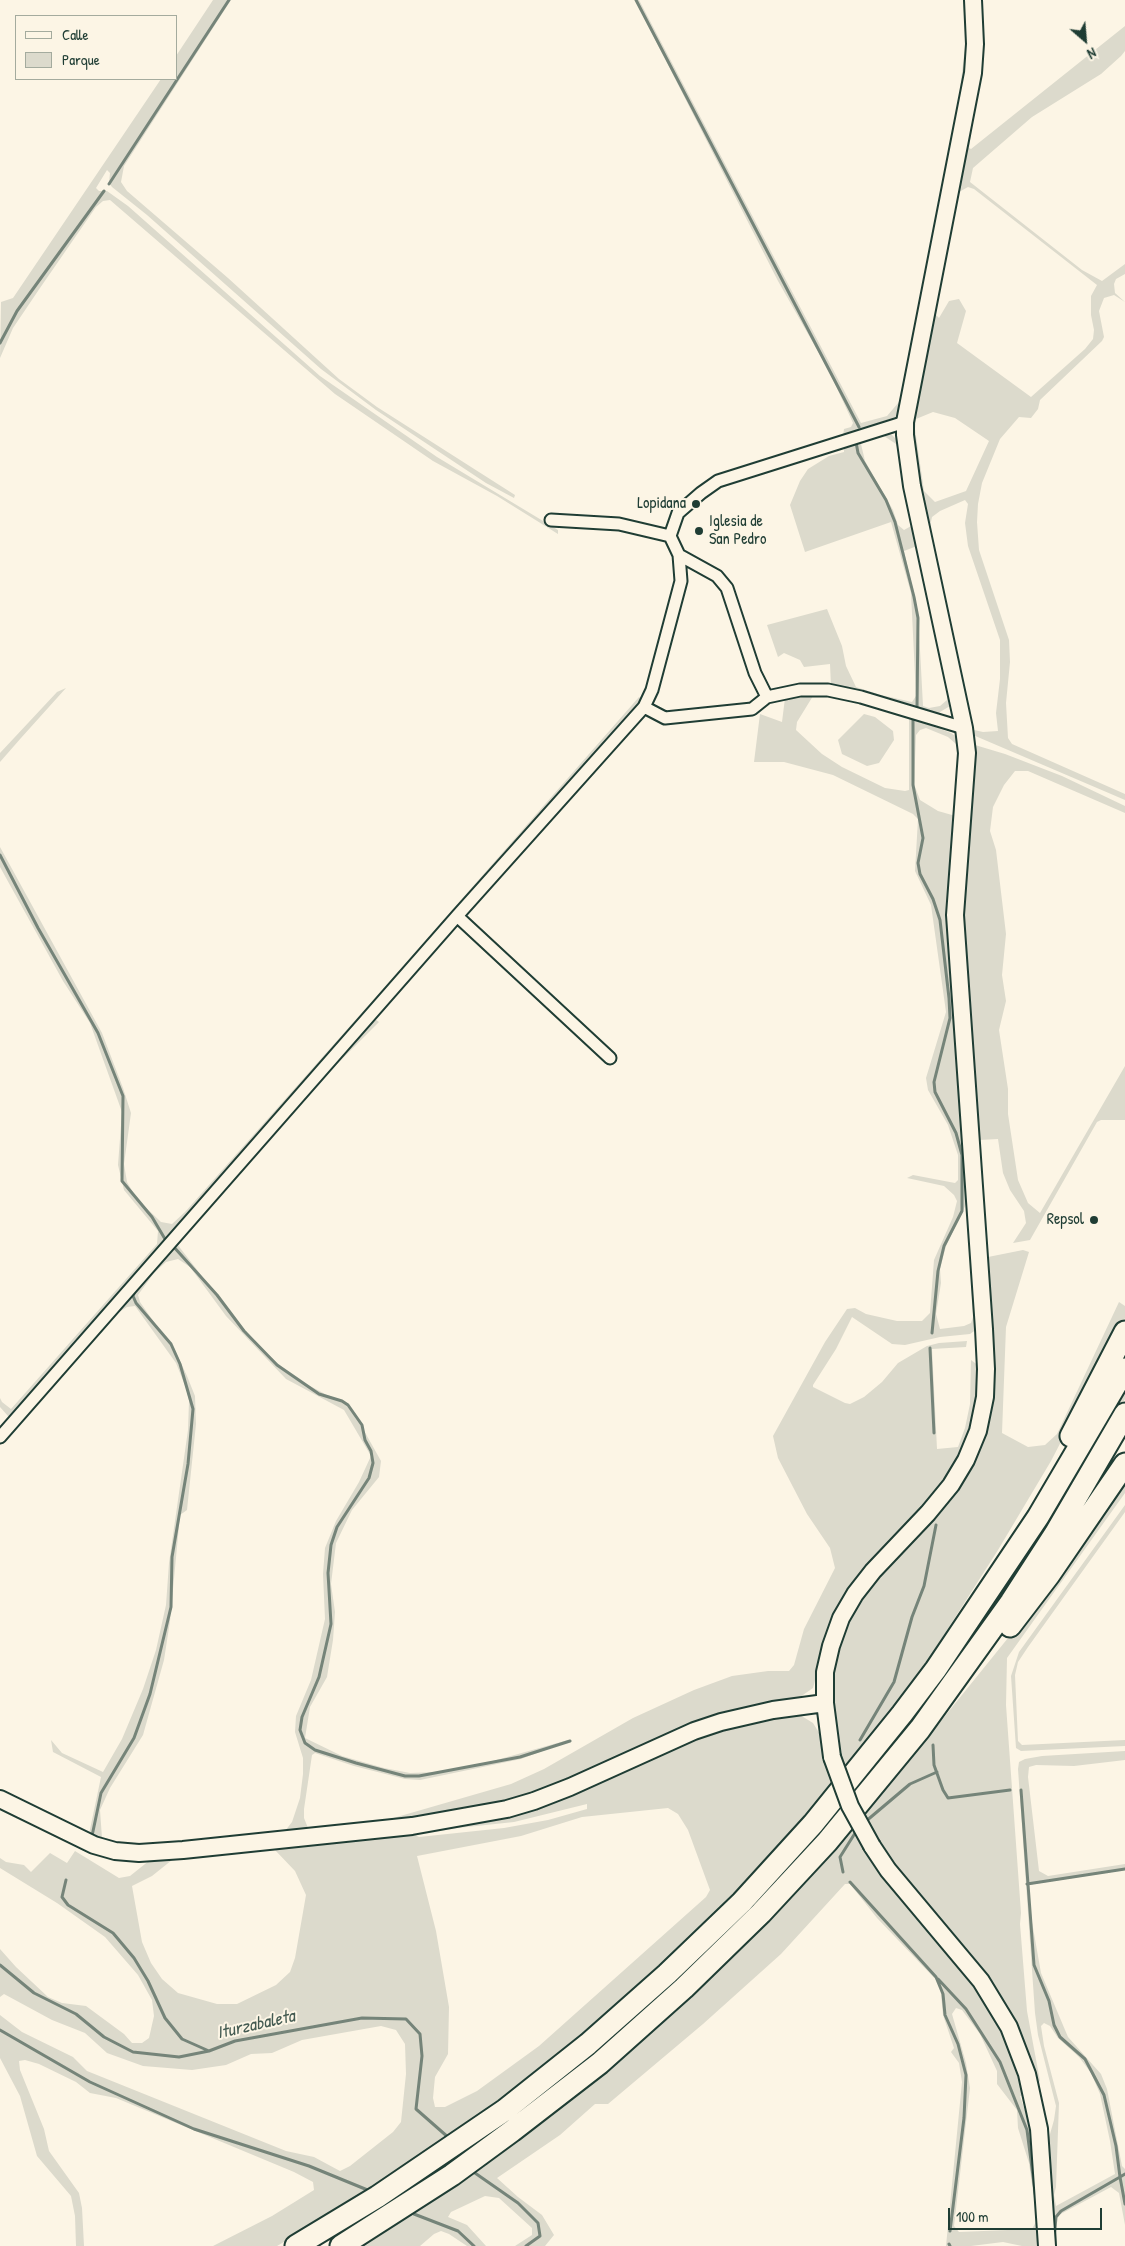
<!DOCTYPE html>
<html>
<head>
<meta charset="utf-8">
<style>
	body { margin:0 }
	#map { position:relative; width:1125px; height:2246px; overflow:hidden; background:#fcf5e5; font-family:"Patrick Hand",sans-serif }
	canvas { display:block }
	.legend { position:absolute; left:15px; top:15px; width:162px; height:65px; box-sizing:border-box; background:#fcf5e5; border:1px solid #a4ab9e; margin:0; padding:6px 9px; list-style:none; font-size:15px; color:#1f3d34 }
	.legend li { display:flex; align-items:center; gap:10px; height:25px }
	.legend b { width:25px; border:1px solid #a4ab9e }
	.north { position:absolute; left:1060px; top:15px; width:50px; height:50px; -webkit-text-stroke:4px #fcf5e5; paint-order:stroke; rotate:153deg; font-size:14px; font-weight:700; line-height:20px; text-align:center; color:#1f3d34 }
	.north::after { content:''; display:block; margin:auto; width:18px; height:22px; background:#1f3d34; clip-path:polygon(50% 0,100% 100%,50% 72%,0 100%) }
	.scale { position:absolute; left:948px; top:2208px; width:154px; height:22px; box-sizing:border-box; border:2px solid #1f3d34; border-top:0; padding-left:6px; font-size:15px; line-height:18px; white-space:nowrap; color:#1f3d34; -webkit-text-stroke:4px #fcf5e5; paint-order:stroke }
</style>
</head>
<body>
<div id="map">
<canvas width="1125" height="2246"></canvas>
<ul class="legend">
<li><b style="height:6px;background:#fcf5e5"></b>Calle</li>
<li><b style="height:14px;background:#dcdacc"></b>Parque</li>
</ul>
<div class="north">N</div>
<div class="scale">100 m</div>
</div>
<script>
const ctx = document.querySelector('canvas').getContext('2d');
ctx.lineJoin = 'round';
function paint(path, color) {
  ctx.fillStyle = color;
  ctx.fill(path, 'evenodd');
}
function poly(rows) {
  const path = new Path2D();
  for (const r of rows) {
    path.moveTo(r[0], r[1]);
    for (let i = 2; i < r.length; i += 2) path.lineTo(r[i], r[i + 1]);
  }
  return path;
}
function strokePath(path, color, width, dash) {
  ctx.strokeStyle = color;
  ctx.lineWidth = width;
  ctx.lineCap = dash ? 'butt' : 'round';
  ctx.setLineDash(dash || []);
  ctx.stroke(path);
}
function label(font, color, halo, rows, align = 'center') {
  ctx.font = font + ' "Patrick Hand",sans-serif';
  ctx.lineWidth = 4;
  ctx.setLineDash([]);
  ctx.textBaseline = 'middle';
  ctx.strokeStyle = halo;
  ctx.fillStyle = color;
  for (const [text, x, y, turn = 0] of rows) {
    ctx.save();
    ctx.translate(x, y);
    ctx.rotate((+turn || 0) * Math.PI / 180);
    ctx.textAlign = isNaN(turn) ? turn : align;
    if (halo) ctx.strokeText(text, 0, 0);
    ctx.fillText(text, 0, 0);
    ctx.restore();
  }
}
paint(poly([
	[213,0,231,0,124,166,121,182,127,191,228,278,339,379,377,407,515,495,514,498,486,483,376,410,321,369,147,215,112,187,109,183,110,173,107,170,96,188,99,191,107,191,128,206,320,376,437,457,558,530,558,534,497,496,433,461,335,394,110,200,103,201,96,207,40,288,13,328,0,358,1,302,13,298,161,79,176,79,176,56],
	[635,0,639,0,861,423,887,416,899,402,958,106,966,39,963,0,969,0,970,54,902,406,895,417,843,436,844,429,851,427,853,423,829,371,778,281],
	[977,0,982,0,983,51,969,148,971,149,1125,26,1125,51,1121,56,1101,74,1032,117,973,168,970,182,1082,270,1102,281,1125,264,1125,274,1116,279,1114,284,1115,293,1125,302,1114,295,1104,298,1099,311,1104,337,1102,341,1040,400,1038,409,1031,418,1019,417,1000,439,982,483,978,504,977,522,979,550,1009,640,1010,662,1006,703,1008,738,1012,744,1125,794,1125,800,973,735,965,716,909,430],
	[968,187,974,189,1097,285,1091,296,1091,315,1094,330,1093,339,1085,349,1031,397,957,343,966,311,959,299,949,301,939,318,935,314,959,192],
	[933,412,955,418,989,441,966,491,935,502,924,491,915,429,916,419],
	[965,500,968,504,965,523,968,546,1000,640,1000,679,996,713,998,731,983,732,974,730,971,724,929,531,932,517,940,511],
	[885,432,892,435,898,441,951,699,950,706,935,715,831,686,830,664,804,667,800,660,784,653,778,657,767,625,827,609,842,646,846,666,856,687,881,695,912,702,916,696,911,593,891,522,805,552,790,505,800,481,808,469,829,456,844,452,844,444],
	[884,436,896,444,900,455,913,525,904,530,898,525,893,510,865,461,861,444,877,437],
	[917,546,947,685,947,700,940,706,929,708,923,706,918,612,904,551],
	[66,688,21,738,0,762,0,753,57,692],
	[804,696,813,696,797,722,796,730,822,754,842,767,885,788,905,791,909,790,909,717,951,733,958,738,961,744,962,773,950,870,950,926,973,1237,978,1318,977,1329,970,1334,940,1337,905,1345,892,1344,852,1317,836,1349,813,1385,813,1387,845,1403,850,1404,864,1397,882,1382,898,1363,927,1346,939,1343,967,1341,966,1347,932,1349,937,1449,958,1447,965,1428,970,1404,971,1360,979,1366,979,1381,975,1410,968,1436,953,1468,940,1487,917,1514,885,1546,850,1589,839,1607,828,1633,813,1688,800,1697,750,1707,711,1717,667,1734,548,1789,506,1802,476,1808,408,1819,387,1825,157,1850,114,1847,88,1839,101,1777,53,1752,51,1740,62,1753,103,1772,122,1739,143,1689,156,1650,166,1605,169,1563,188,1430,189,1401,186,1388,176,1363,153,1331,135,1306,127,1307,113,1316,0,1445,0,1440,372,1017,379,1022,321,1080,177,1244,236,1320,263,1350,293,1377,327,1395,343,1401,353,1411,381,1461,379,1477,352,1510,336,1543,331,1584,335,1612,333,1640,327,1677,310,1707,305,1738,342,1756,384,1768,410,1773,438,1772,493,1761,568,1740,572,1740,521,1759,420,1780,405,1779,354,1766,315,1753,312,1755,304,1809,304,1818,308,1828,383,1821,511,1784,544,1769,633,1718,694,1690,732,1676,768,1671,789,1671,794,1665,804,1629,835,1568,830,1548,807,1514,778,1458,773,1436,825,1342,847,1309,855,1308,866,1314,897,1321,922,1321,930,1313,934,1260,953,1217,957,1201,954,1195,944,1186,907,1178,913,1175,955,1183,958,1180,958,1155,948,1125,928,1090,926,1078,946,1012,931,905,915,871,918,819,913,814,833,775,784,762,754,762,760,714,782,722,785,698],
	[926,728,948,737,956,744,959,755,955,814,952,815,938,811,920,800,914,784,916,735,920,730],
	[967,1202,973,1317,971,1323,964,1326,940,1329,936,1314,941,1283,940,1269,946,1246],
	[178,1259,190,1267,226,1316,286,1379,344,1410,371,1456,359,1482,336,1521,325,1548,323,1574,325,1619,311,1680,296,1716,295,1732,303,1758,303,1774,300,1798,292,1822,285,1831,220,1842,153,1848,133,1847,111,1843,102,1838,100,1810,110,1788,143,1735,164,1660,170,1621,180,1515,187,1510,196,1424,195,1396,187,1376,174,1348,156,1325,140,1302,138,1295,154,1273,166,1262],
	[639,697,642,699,13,1416,8,1416,0,1407,0,1398,2,1402,11,1409,157,1244,158,1231,124,1190,118,1165,122,1112,90,1023,63,981,0,867,0,847,102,1033,123,1088,131,1113,124,1164,127,1182,137,1199,161,1222,172,1224,185,1212,374,999],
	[864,714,875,717,893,731,894,740,879,763,867,766,842,754,838,740],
	[975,745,1005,754,1062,776,1125,806,1125,813,1028,771,1015,771,1004,785,993,807,990,831,996,850,1006,934,1002,975,1006,1001,999,1030,1008,1089,1008,1114,1018,1180,1028,1203,1040,1213,1125,1066,1125,1120,1101,1120,1097,1122,1030,1240,1013,1243,1026,1223,1024,1211,1010,1190,1003,1173,998,1139,979,1140,976,1137,960,934,972,749],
	[1023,1250,1029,1252,1006,1327,1002,1433,1028,1447,1045,1445,1057,1434,1119,1302,1125,1306,1125,1318,1051,1461,998,1550,921,1671,837,1781,787,1840,725,1905,659,1970,528,2082,347,2205,277,2246,213,2246,272,2216,314,2190,313,2182,294,2172,116,2098,90,2093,76,2082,39,2064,25,2060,19,2061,20,2070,44,2129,49,2151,79,2193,82,2208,84,2246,76,2246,75,2216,71,2196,37,2156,20,2096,0,2058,0,2015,22,2032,73,2057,87,2071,286,2151,314,2157,340,2171,350,2166,393,2132,401,2122,406,2074,405,2044,396,2030,381,2026,302,2040,272,2053,251,2054,226,2065,192,2070,143,2066,107,2053,85,2033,52,2020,4,1994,0,1997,0,1949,16,1967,48,1997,62,2003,86,2006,124,2034,132,2043,142,2043,149,2038,154,2016,152,2000,138,1975,105,1937,57,1903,0,1868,0,1858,6,1862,24,1865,31,1872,50,1853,67,1863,75,1851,119,1878,130,1876,155,1856,409,1832,419,1837,504,1828,548,1820,587,1809,587,1804,514,1822,448,1829,455,1826,471,1824,515,1814,697,1737,734,1725,785,1715,800,1715,813,1723,821,1736,824,1752,840,1755,833,1724,832,1682,839,1646,847,1623,859,1601,875,1579,971,1467,987,1431,994,1390,993,1330,988,1311,984,1267,988,1257],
	[668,1808,678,1814,688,1830,710,1890,706,1897,539,2046,477,2091,445,2107,435,2107,433,2098,435,2077,448,2054,449,2007,436,1931,417,1856,521,1836,582,1817],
	[264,1847,275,1850,295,1871,306,1895,295,1958,290,1972,276,1985,237,2004,217,2004,178,1993,162,1979,151,1963,142,1942,132,1886,152,1876,172,1860,181,1857],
	[1125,1383,1125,1399,1109,1428,1021,1572,947,1674,945,1672],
	[1125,1477,1125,1493,1007,1658,1006,1705,1021,1913,1020,1924,1027,2011,1040,2081,1037,2083,1029,2063,975,1984,1006,2038,1025,2095,1020,2096,1033,2134,1043,2246,1022,2246,1003,2242,971,2246,946,2246,962,2082,959,2063,951,2052,954,2048,943,2015,940,1984,877,1918,850,1884,845,1884,781,1954,703,2024,608,2104,595,2104,560,2135,497,2178,518,2197,542,2215,554,2235,545,2246,515,2246,532,2235,532,2228,499,2198,485,2196,451,2212,448,2217,467,2225,486,2246,467,2246,449,2234,441,2231,434,2234,420,2246,362,2246,462,2183,525,2136,661,2024,720,1969,784,1904,873,1805,1008,1638,1052,1581],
	[956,2008,962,2010,980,2034,997,2071,997,2084,1017,2110,1018,2128,1029,2163,1037,2220,1032,2229,959,2232,954,2226,970,2088,966,2063,952,2014],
	[1125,1505,1125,1512,1028,1647,1018,1662,1015,1675,1018,1741,1022,1745,1125,1740,1125,1746,1021,1751,1016,1748,1011,1676,1019,1652],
	[1125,1751,1125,1760,1074,1766,1036,1765,1029,1767,1028,1777,1039,1871,1048,1876,1125,1864,1125,1870,1028,1885,1032,1922,1041,1973,1068,2037,1101,2074,1107,2089,1122,2166,1125,2169,1125,2225,1119,2193,1111,2187,1057,2216,1057,2246,1052,2246,1048,2141,1054,2120,1056,2106,1038,2035,1035,2013,1018,1769,1019,1762,1025,1759,1042,1756],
	[1044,2023,1050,2026,1058,2038,1079,2057,1091,2073,1100,2094,1110,2141,1115,2174,1056,2206,1054,2195,1056,2187,1059,2103,1044,2046,1041,2026]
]), '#dcdacc');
strokePath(poly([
	[636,0,859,427],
	[109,184,229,0],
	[0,343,17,311,104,191],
	[856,442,858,453,886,500,895,522,914,597,918,618,917,708],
	[913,720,913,785,923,838,918,863,920,874,933,899,940,920,949,998,950,1018,934,1082,935,1092,956,1133,962,1155,962,1211,944,1246,938,1271,932,1333],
	[0,855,38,928,98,1033,123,1096,122,1181,152,1217,165,1239],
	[173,1246,217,1295,244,1331,277,1365,319,1394,342,1401,348,1405,362,1425,365,1440,371,1451,373,1463,369,1478,337,1527,331,1545,328,1573,331,1624,319,1677,302,1717,300,1730,305,1743,315,1750,356,1763,405,1776,419,1776,520,1757,570,1741],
	[930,1348,934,1433],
	[860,1740,894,1682,912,1617,924,1586,936,1525],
	[933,1745,934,1765,943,1790,948,1798,1010,1790],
	[1021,1790,1034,1965,1049,2001,1054,2025,1060,2037,1085,2059,1104,2095,1116,2146,1120,2177,1125,2174],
	[865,1822,910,1784,937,1772],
	[90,1836,92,1836,101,1793,134,1738,150,1694,171,1607,172,1557,188,1464,193,1409,180,1364,171,1344,136,1303,133,1296,136,1289],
	[843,1872,840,1857,857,1830],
	[66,1880,62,1897,68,1905,113,1933,134,1958,148,1981,165,2018,182,2039,209,2051],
	[850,1882,936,1977,943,1994,945,2015,958,2044,966,2075,964,2118,950,2231],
	[1027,1884,1125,1869],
	[0,1965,34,1993,76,2014,104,2037,133,2052,179,2057,209,2051,235,2041,362,2018,406,2019,420,2034,422,2056,416,2109,449,2138],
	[938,1979,966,2009,1000,2062,1027,2130,1036,2199],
	[0,2030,90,2082,194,2129,309,2166,370,2191],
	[475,2173,518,2203,538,2223,540,2236,526,2246],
	[414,2214,458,2231,474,2246],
	[1054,2238,1056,2217,1061,2211,1120,2177,1125,2204],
	[949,2244,950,2246]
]), '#758479', 3);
const street = poly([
	[551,520,619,524,670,536],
	[679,555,717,576,727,588,755,673,767,697],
	[644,707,665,718,752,709,767,697,800,690,828,690,861,697,964,728],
	[457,916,610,1058],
	[0,1437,457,916,644,707,652,690,681,581,679,555,670,536,678,513,701,493,718,481,905,422]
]);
const secondary = poly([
	[832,1757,825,1703,825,1672,831,1646,841,1618,855,1594,873,1571,928,1513,951,1485,966,1460,978,1431,985,1397,986,1369,984,1329,955,915,967,753,964,728,912,486,905,435,905,422,973,73,975,44,973,0],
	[0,1799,94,1845,115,1851,139,1853,183,1850,412,1826,507,1809,534,1801,570,1787,694,1731,721,1722,773,1710,825,1703],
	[872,1846,888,1870,981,1981,1009,2027,1027,2074,1039,2129,1047,2246]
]);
const highway = poly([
	[1071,1436,1125,1332],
	[1010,1626,1049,1575,1125,1464],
	[296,2246,377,2197,505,2110,588,2044,667,1974,742,1902,813,1824,902,1714,936,1669,1038,1517,1125,1369],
	[341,2246,452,2175,512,2131,600,2063,684,1988,761,1913,827,1842,920,1729,1011,1602,1055,1534,1125,1414]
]);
strokePath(street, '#1f3d34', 15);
strokePath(secondary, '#1f3d34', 20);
strokePath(highway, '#1f3d34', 25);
strokePath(street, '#fcf5e5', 11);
strokePath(secondary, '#fcf5e5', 16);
strokePath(highway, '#fcf5e5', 21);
const secondaryBridge = poly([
	[832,1757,850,1806,872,1846]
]);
strokePath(secondaryBridge, '#1f3d34', 20, []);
strokePath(secondaryBridge, '#fcf5e5', 16);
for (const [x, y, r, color] of [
	[696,504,5,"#1f3d34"],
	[699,531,5,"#1f3d34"],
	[1094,1220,5,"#1f3d34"]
]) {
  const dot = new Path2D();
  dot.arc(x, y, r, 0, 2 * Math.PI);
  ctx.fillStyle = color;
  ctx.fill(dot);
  strokePath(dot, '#fcf5e5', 2);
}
label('16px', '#1f3d34', '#fcf5e5', [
	["Lopidana",686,504],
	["Iglesia de",709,522,"left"],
	["San Pedro",709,540,"left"],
	["Repsol",1084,1220]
], 'right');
label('italic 18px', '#435a51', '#fcf5e5', [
	["Iturzabaleta",256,2025,-13]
]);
</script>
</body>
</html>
